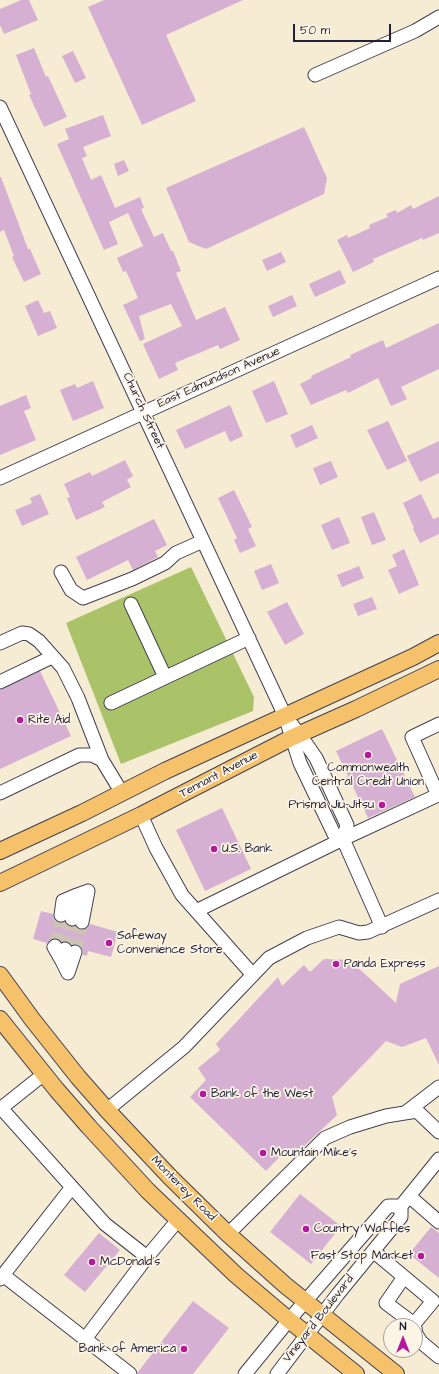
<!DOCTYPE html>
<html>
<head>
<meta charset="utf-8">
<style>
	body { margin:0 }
	#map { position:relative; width:439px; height:1374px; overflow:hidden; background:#f6ebd3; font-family:"Architects Daughter",sans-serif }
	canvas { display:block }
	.north { position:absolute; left:383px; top:1318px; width:40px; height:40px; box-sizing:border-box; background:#fcf5e5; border:1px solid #a5a1a1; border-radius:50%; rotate:0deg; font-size:11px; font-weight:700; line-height:16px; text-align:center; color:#22223b }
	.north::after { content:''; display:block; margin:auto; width:14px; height:18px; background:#b5179e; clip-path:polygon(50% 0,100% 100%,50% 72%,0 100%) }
	.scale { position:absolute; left:293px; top:24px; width:98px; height:18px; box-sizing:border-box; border:2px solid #22223b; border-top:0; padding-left:5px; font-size:12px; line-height:14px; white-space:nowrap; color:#22223b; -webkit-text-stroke:3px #fcf5e5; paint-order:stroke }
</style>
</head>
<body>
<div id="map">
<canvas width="439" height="1374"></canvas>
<div class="north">N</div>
<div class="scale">50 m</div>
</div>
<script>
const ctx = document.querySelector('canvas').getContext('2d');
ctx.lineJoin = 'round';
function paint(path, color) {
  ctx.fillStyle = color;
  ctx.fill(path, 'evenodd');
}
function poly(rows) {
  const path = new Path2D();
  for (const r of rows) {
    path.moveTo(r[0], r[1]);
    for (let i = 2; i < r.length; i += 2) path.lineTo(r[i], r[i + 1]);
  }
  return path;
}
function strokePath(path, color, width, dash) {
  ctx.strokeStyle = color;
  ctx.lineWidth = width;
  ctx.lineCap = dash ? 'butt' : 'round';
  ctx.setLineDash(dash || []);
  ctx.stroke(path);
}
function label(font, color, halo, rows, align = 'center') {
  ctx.font = font + ' "Architects Daughter",sans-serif';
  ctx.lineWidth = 3.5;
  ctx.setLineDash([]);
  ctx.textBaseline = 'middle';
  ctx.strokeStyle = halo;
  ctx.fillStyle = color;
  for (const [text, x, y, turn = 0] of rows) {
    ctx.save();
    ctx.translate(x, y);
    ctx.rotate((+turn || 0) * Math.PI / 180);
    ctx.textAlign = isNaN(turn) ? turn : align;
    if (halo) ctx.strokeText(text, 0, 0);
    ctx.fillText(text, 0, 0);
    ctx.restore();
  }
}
paint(poly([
	[191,567,254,697,253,711,121,764,66,623]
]), '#aac369');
paint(poly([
	[21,0,29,0,38,20,4,34,0,25,0,9],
	[104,0,243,0,166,35,196,101,142,125,88,7],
	[34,48,46,77,48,76,67,117,44,127,29,95,31,94,16,55],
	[73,51,86,78,75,83,62,56],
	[103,115,111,136,83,147,87,156,82,158,91,180,101,175,115,208,140,197,144,208,141,209,154,237,163,233,171,251,173,251,181,271,176,273,196,320,225,307,240,340,220,349,218,345,175,363,178,370,159,379,143,344,182,326,171,304,139,316,145,339,140,341,123,305,138,298,126,271,123,272,117,258,143,246,128,213,109,222,118,244,104,250,57,144,69,139,65,129],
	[304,127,327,178,324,194,206,249,189,242,166,188],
	[124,160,129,171,118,176,114,164],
	[0,177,1,177,28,249,30,249,41,274,24,282,12,257,14,256,4,230,0,232],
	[439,196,439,233,423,240,422,238,373,259,374,262,353,272,337,240,347,235,348,238,370,228,369,225,388,217,386,214,396,210,397,213,411,205,413,209],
	[281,252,286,262,267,271,262,260],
	[340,270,346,283,315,297,309,284],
	[292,295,297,306,273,317,268,306],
	[38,300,44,313,50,311,57,328,38,336,25,306],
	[439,323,439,369,401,387,407,399,391,406,378,378,348,393,346,390,311,405,300,384,312,378,311,376,351,357,350,355,383,340,386,348],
	[93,381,104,408,73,421,60,390,75,384,77,388],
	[274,381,288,414,266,423,252,391],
	[26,395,31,408,24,411,36,440,0,455,0,406],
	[230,405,243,436,230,442,225,431,185,449,176,430],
	[388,421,407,461,387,470,367,430],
	[312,425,318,438,296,448,290,435],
	[439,441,439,473,420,482,407,456],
	[125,460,133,476,127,480,131,487,102,502,105,507,76,520,67,498,70,497,64,484,90,472,92,476],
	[331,461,338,477,320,485,313,468],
	[234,490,252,527,248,529,256,546,240,553,234,540,237,538,218,498],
	[40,494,49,514,22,526,15,510,32,503,30,498],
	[421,494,433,519,439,517,439,534,420,543,413,529,414,528,403,503],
	[374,512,386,540,372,545,361,517],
	[339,517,350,543,332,550,321,525],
	[154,519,167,545,155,551,158,557,133,570,128,560,87,580,76,557],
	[404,549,419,585,399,594,388,570,397,566,392,555],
	[271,564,279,583,262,590,254,571],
	[359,566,364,578,342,587,337,575],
	[372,597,377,609,358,616,353,604],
	[287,602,304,634,285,645,267,612],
	[40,671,71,736,0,769,0,690],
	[382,729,415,797,368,818,336,751],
	[222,808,251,869,205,891,176,830],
	[41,911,53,914,54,918,56,921,60,923,65,922,70,927,75,926,80,930,85,929,90,924,118,932,111,957,88,951,87,956,83,955,83,950,78,945,72,945,67,941,62,942,57,938,53,938,47,943,33,939],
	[324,959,350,960,396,1003,400,984,439,966,439,1065,426,1038,402,1047,386,1041,332,1097,337,1115,299,1151,287,1149,266,1171,190,1097,206,1080,198,1068,220,1050,216,1044,278,977,282,986,304,965,310,972],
	[300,1194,341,1226,311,1264,270,1232],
	[431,1227,439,1233,439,1278,409,1254],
	[99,1233,120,1250,85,1292,64,1275],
	[193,1301,229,1328,193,1374,138,1374,138,1372]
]), '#d6b0d2');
strokePath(poly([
	[55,946,61,915],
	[65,949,72,919],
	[75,952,82,922]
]), '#ccc3b5', 13, [13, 6]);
const minor = poly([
	[315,75,415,31,439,17],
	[0,107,285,716,300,763,334,834,343,839,347,825,316,758,300,735,285,716],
	[0,478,439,278],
	[61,572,71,590,83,598,132,579,165,563,176,553,203,541],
	[131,604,165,677],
	[0,643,22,633,29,634,39,641,63,668,78,698,102,760],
	[0,682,52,657],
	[111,703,249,638],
	[0,793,79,755,92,755,102,760,122,793],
	[141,815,156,848,182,895,253,975],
	[343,839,382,927],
	[196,911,343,839,438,795,412,737,439,724],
	[61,915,63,901,77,895],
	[72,919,77,895,88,891],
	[82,922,88,891],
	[55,946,54,947,62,961],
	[65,949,62,961,68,973],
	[68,973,75,952],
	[1,1108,105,1224,147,1257],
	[0,1109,44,1074],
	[107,1110,184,1047,269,958,307,938,339,927,359,933,368,932,439,900],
	[405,1113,439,1087],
	[409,1196,439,1222],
	[228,1234,325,1138,350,1127,386,1116,417,1111,439,1132],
	[373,1251,433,1301,414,1324,386,1303,404,1277],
	[3,1275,130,1374],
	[0,1279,72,1187],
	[415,1328,416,1334,421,1342,439,1357],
	[85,1339,147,1257,178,1220],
	[245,1374,289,1320,388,1206,401,1206],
	[277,1374,338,1294,401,1217,401,1206,439,1159]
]);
const major = poly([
	[0,851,82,813,165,771,413,657,439,643],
	[0,883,141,815,291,738,356,709,439,669],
	[0,975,32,1019,78,1077,107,1110,170,1177,228,1234,285,1285,396,1374],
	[0,1019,56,1089,89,1127,148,1191,236,1275,289,1320,356,1374]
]);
strokePath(minor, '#424052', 15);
strokePath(major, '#424052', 18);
strokePath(minor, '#fff', 13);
strokePath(major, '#f5c16b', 16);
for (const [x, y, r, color] of [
	[20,720,4,"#b5179e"],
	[368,755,4,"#b5179e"],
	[382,805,4,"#b5179e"],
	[214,849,4,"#b5179e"],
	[109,943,4,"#b5179e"],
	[336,964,4,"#b5179e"],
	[203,1094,4,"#b5179e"],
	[263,1153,4,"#b5179e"],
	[306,1229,4,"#b5179e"],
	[421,1256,4,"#b5179e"],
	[92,1262,4,"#b5179e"],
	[184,1349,4,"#b5179e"]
]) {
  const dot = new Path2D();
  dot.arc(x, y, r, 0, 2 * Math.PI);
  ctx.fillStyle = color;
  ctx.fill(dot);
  strokePath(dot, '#fcf5e5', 1.5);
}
label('12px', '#22223b', '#fcf5e5', [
	["East Edmundson Avenue",219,378,-24],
	["Church Street",143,411,65],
	["Tennant Avenue",219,775,-28],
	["Monterey Road",183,1189,45],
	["Vineyard Boulevard",319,1319,-52]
]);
label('12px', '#22223b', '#fcf5e5', [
	["Rite Aid",28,720],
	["Commonwealth",368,768,"center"],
	["Central Credit Union",368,782,"center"],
	["Prisma Jiu-Jitsu",374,805,"right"],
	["U.S. Bank",222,849],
	["Safeway",117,936],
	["Convenience Store",117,950],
	["Panda Express",344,964],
	["Bank of the West",211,1094],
	["Mountain Mike's",271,1153],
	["Country Waffles",314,1229],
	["Fast Stop Market",413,1256,"right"],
	["McDonald's",100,1262],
	["Bank of America",176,1349,"right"]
], 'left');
</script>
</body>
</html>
